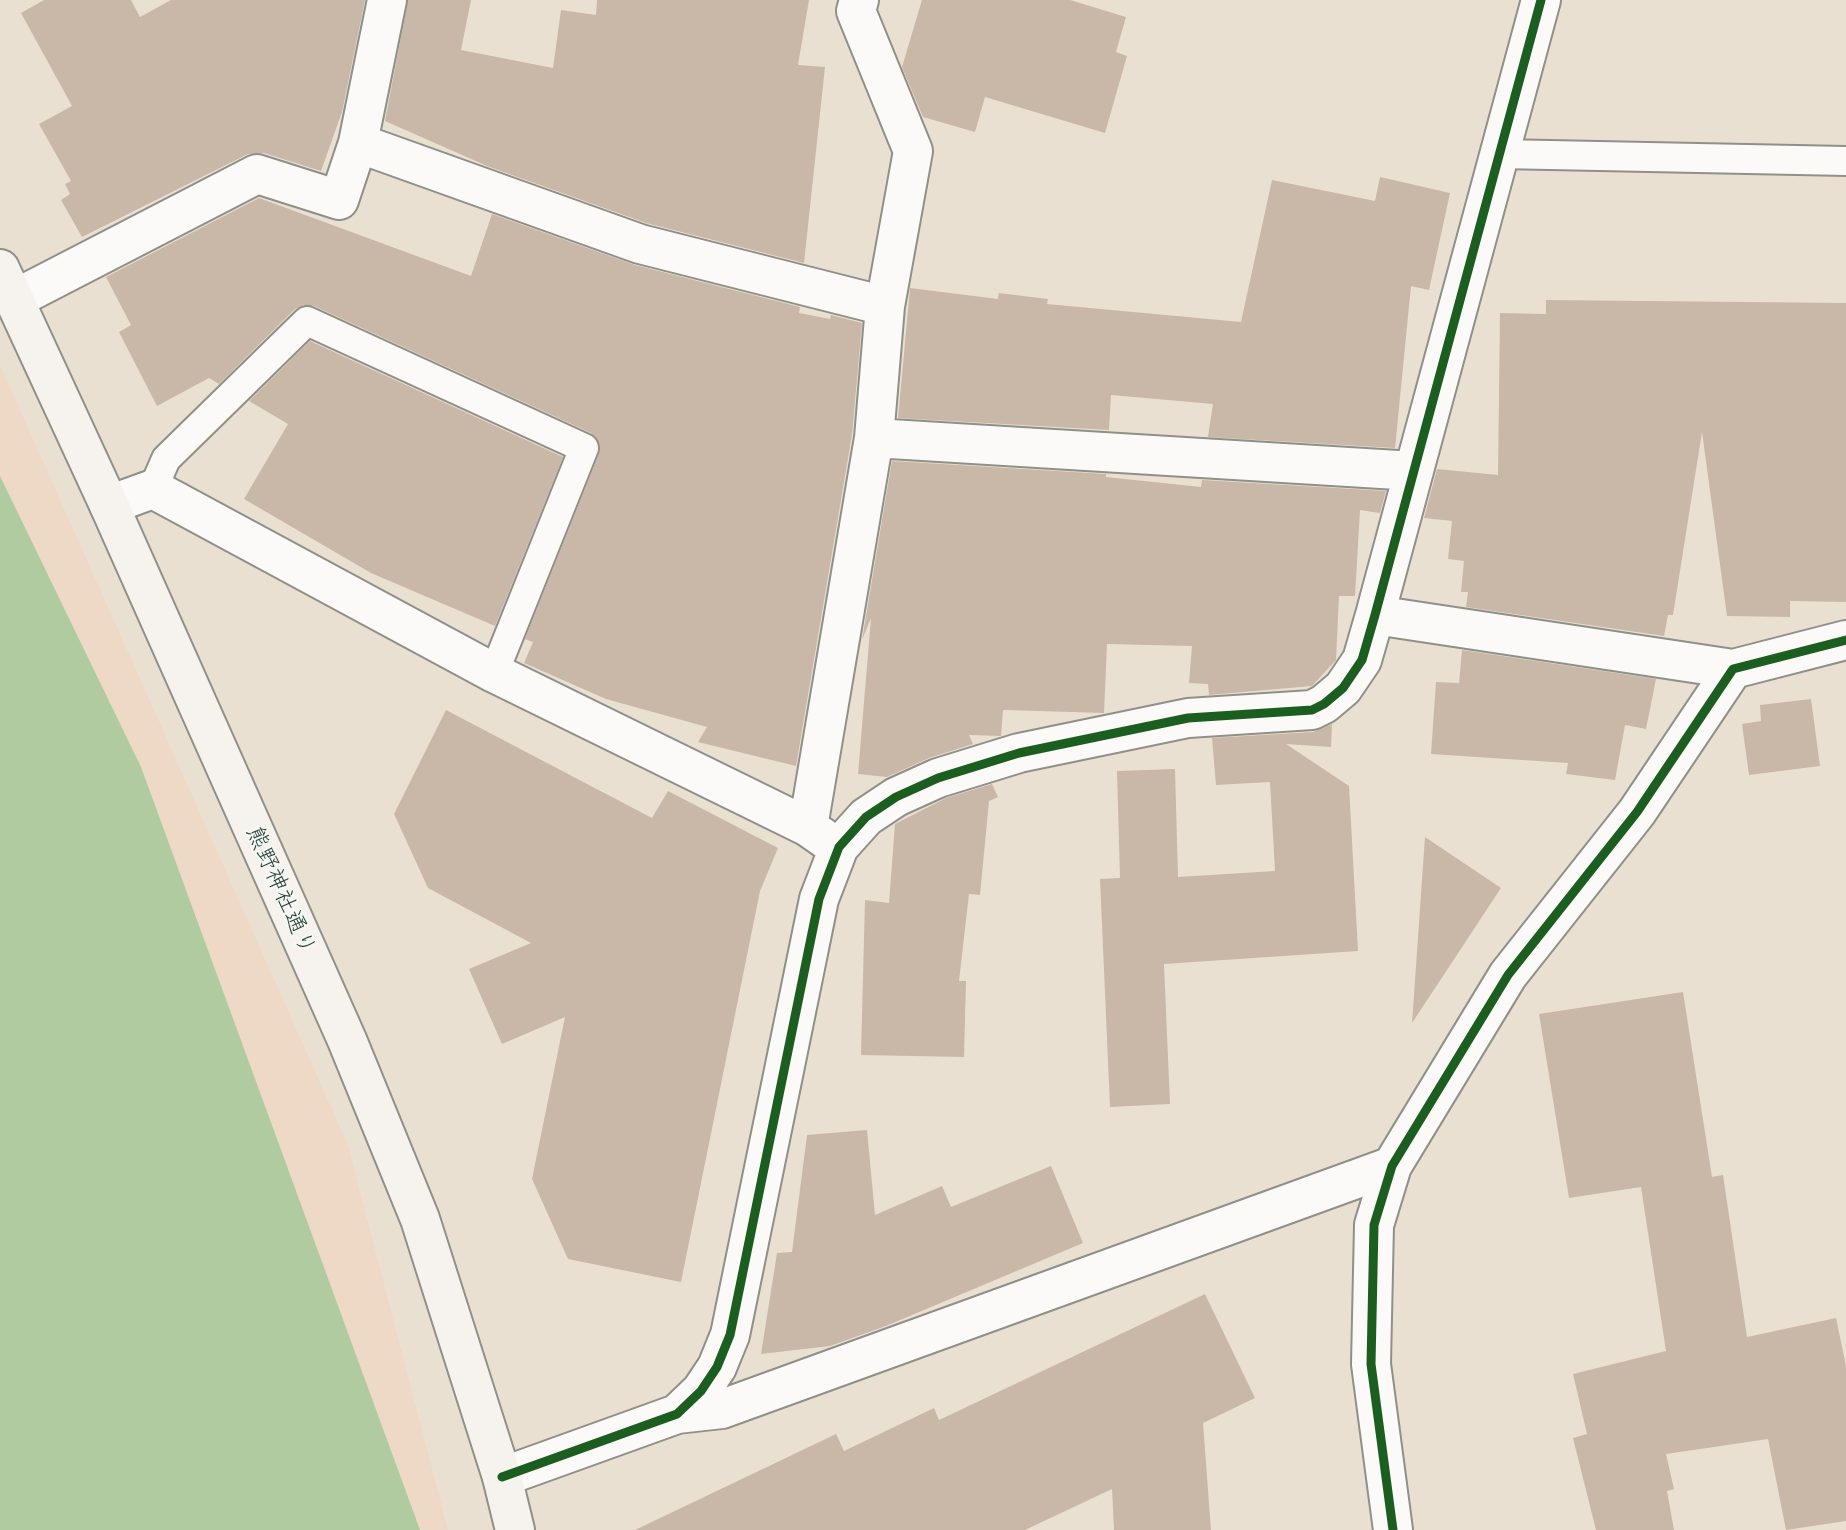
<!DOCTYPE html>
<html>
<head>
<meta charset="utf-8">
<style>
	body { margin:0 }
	canvas { display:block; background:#e9e0d2 }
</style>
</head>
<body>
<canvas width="1846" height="1530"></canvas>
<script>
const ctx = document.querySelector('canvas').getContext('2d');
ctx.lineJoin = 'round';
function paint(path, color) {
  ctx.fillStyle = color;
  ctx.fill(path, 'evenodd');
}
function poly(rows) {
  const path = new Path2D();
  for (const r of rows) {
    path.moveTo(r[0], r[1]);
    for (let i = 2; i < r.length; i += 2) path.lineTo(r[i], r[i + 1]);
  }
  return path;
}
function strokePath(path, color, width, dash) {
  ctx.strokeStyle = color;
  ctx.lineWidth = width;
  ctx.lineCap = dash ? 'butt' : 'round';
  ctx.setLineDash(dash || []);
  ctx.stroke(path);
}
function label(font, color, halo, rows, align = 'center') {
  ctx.font = font + ' Sriracha,"Klee One",sans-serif';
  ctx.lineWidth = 5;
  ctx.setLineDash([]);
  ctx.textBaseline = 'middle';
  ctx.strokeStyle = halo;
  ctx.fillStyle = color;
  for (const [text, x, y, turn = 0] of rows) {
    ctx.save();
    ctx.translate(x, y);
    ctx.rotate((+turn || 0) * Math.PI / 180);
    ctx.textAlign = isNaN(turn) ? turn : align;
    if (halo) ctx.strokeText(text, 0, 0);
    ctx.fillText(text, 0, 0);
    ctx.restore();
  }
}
paint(poly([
	[0,365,348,1145,448,1530,0,1530]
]), '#eed9c7');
paint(poly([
	[0,476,141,767,420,1530,0,1530]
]), '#b0cb9f');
paint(poly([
	[44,0,131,0,140,17,171,0,365,0,342,112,321,171,264,153,248,154,82,237,61,200,70,194,65,184,71,181,39,124,72,106,21,13],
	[408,0,471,0,461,50,553,68,561,10,596,15,597,0,809,0,798,65,825,67,804,263,646,223,487,166,385,121],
	[922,0,1070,0,1126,17,1116,52,1127,56,1105,133,985,97,975,132,923,117,902,67],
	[1380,177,1450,193,1429,290,1411,286,1395,448,1208,437,1213,404,1111,395,1109,430,898,418,910,288,998,299,999,293,1048,299,1047,304,1241,322,1272,180,1375,201],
	[259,198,471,276,492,214,635,265,800,307,799,313,830,319,831,315,862,323,852,435,796,766,698,742,707,727,606,699,524,663,533,642,525,639,599,454,600,445,591,433,314,306,305,305,295,309,219,384,209,378,157,406,119,332,131,325,106,277],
	[1546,300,1846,303,1846,602,1790,601,1790,617,1727,616,1702,432,1673,615,1668,615,1664,636,1466,607,1468,592,1461,592,1464,561,1448,559,1452,521,1424,518,1437,469,1498,475,1500,313,1546,314],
	[310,341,563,457,495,626,371,573,244,499,288,424,249,401],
	[892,461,1106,474,1106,477,1201,487,1202,480,1386,491,1380,513,1360,510,1355,596,1339,596,1336,660,1312,686,1209,695,1208,684,1189,683,1192,646,1107,644,1104,713,1003,710,1001,736,969,735,973,744,929,758,887,777,858,774,871,618,862,640],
	[1462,650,1656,679,1646,729,1625,725,1615,780,1566,774,1568,763,1431,754,1436,682,1459,683],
	[1811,699,1820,766,1749,775,1742,724,1761,721,1760,705],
	[446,710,652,818,668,791,778,848,760,891,681,1282,568,1259,532,1179,565,1017,502,1044,469,969,531,943,428,888,394,814],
	[1332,724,1331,747,1286,744,1349,786,1358,951,1164,964,1170,1104,1110,1107,1100,879,1120,878,1117,771,1175,769,1178,877,1275,871,1270,782,1216,785,1212,738,1313,732],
	[992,784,998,797,989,801,980,895,969,894,959,981,966,981,964,1057,861,1055,865,900,889,903,895,824,946,798],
	[1425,837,1501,888,1412,1023],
	[1683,992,1712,1177,1723,1175,1747,1337,1836,1318,1846,1366,1846,1521,1786,1530,1768,1439,1666,1454,1674,1489,1667,1491,1674,1530,1596,1530,1573,1438,1587,1434,1573,1374,1666,1351,1641,1187,1569,1198,1539,1014],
	[867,1130,875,1215,942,1186,951,1207,1051,1166,1083,1243,886,1326,830,1346,761,1354,777,1253,792,1252,807,1135],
	[1205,1294,1255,1398,1203,1423,1211,1530,1114,1530,1112,1489,1025,1530,635,1530,836,1434,844,1451,934,1408,939,1420]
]), '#c9b8a7');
const lane = poly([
	[1500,154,1846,161],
	[153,489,166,459,307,321,584,448,494,673]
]);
const street = poly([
	[358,143,640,244,885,306],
	[15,299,257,174,339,200,358,143,387,0],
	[874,438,1414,471],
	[109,505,153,489,494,673,808,827,828,841],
	[1375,615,1733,669],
	[808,827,874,438,885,306,913,151,856,11,859,0],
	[677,1414,722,1409,1392,1166],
	[502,1477,677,1414,701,1391,717,1367,730,1335,819,899,839,847,866,817,896,797,938,778,1019,753,1188,718,1312,710,1324,704,1343,688,1362,660,1375,615,1541,0],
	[1393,1530,1371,1364,1374,1225,1392,1166,1508,975,1637,812,1733,669,1846,640]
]);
const secondary = poly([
	[0,269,109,505,347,1040,420,1219,502,1477,515,1530]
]);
strokePath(lane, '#8f9087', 32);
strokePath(street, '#8f9087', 42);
strokePath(secondary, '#8f9087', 42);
strokePath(lane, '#fcfaf8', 28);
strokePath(street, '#fcfaf8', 38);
strokePath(secondary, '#f6f2ee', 38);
strokePath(poly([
	[502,1477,677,1414,701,1391,717,1367,730,1335,819,899,839,847,866,817,896,797,938,778,1019,753,1188,718,1312,710,1324,704,1343,688,1362,660,1375,615,1541,0],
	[1393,1530,1371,1364,1374,1225,1392,1166,1508,975,1637,812,1733,669,1846,640]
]), '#1b5e20', 9);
label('23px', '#1f3d34', '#f6f6f2', [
	["熊野神社通り",280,891,66]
]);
</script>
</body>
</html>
